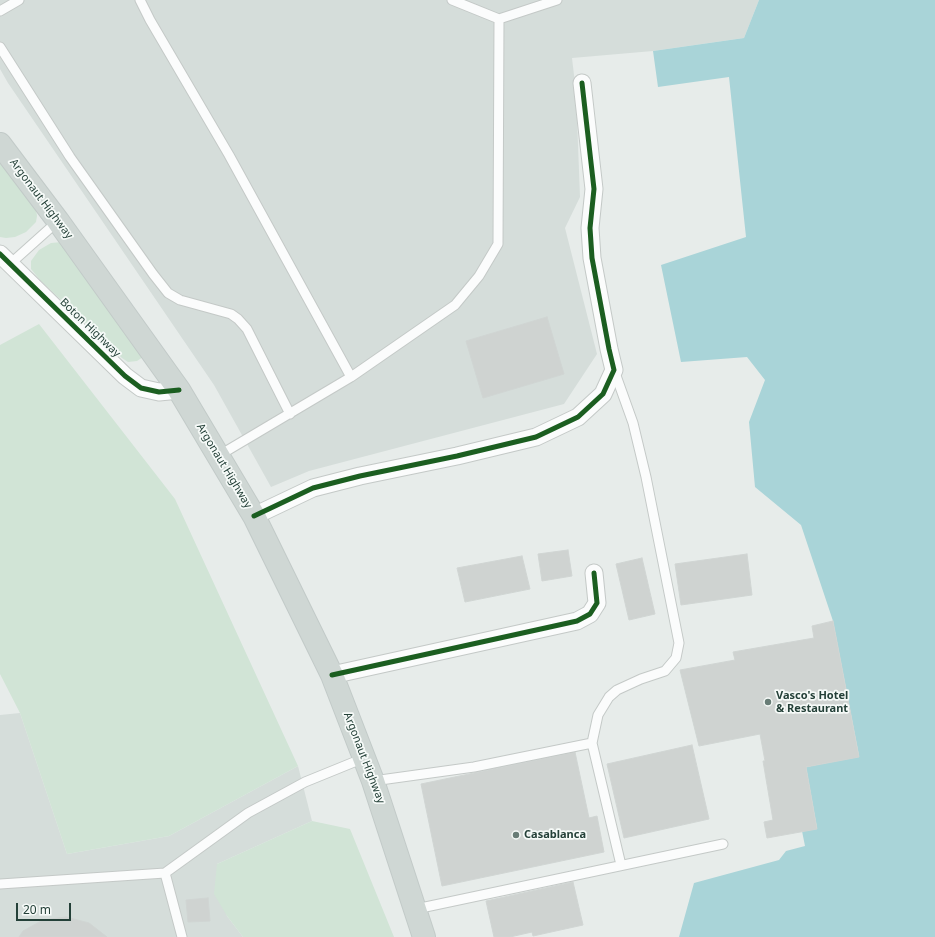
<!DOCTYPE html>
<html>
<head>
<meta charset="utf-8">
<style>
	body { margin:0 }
	#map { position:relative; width:935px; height:937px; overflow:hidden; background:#e7ecea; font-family:"Noto Sans",sans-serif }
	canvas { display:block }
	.scale { position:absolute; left:16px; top:903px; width:55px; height:18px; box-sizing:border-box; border:2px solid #244038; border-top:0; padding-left:5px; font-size:12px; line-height:14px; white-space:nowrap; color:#244038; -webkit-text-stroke:3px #f6faf8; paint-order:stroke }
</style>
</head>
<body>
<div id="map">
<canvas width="935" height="937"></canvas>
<div class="scale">20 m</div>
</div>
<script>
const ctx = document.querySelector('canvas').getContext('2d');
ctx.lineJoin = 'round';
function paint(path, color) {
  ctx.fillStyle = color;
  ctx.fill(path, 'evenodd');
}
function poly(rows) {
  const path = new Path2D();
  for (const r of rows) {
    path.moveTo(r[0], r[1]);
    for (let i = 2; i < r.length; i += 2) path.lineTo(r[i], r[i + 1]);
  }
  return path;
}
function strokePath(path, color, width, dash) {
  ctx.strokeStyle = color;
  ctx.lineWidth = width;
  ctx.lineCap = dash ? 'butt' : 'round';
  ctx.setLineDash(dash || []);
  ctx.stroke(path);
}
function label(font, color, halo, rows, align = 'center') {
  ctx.font = font + ' "Noto Sans",sans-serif';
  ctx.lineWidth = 3.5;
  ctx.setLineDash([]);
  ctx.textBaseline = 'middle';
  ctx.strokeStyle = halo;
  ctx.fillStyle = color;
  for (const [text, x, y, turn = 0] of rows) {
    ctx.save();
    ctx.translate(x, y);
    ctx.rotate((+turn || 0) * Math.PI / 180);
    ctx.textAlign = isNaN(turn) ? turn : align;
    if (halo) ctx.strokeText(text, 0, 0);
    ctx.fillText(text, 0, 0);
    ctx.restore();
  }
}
paint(poly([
	[0,0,759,0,744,38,653,51,572,58,576,92,580,197,565,228,597,354,564,404,309,471,271,487,214,385,8,83,0,69],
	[20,713,67,854,169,836,298,766,312,821,217,864,227,916,243,937,0,937,0,715]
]), '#d5ddda');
paint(poly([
	[0,158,36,209,37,216,36,222,26,232,15,237,6,238,0,237],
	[62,242,143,357,137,361,128,362,122,358,40,280,31,269,31,261,39,250,51,243],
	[39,324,175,499,298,766,169,836,67,854,20,713,0,674,0,345],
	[312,821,350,829,394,937,243,937,227,916,214,894,217,864]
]), '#d1e4d6');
paint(poly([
	[759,0,935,0,935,937,679,937,694,883,779,860,786,851,805,846,802,831,817,828,806,767,859,756,833,621,801,525,755,487,749,422,765,380,747,357,681,362,661,265,746,237,729,77,658,87,653,51,744,38]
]), '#a9d4d8');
const building = poly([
	[547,317,564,374,483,398,466,341,547,317],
	[568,550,572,576,542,581,538,554,568,550],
	[747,554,752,595,681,605,675,564,747,554],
	[522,556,530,589,465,602,457,568,522,556],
	[642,558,655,614,629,620,616,564,642,558],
	[833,621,859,757,806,767,817,829,767,838,764,822,773,820,763,761,765,761,760,734,699,746,680,670,735,660,733,652,814,638,812,626,833,621],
	[692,745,709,819,624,838,607,764,692,745],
	[575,752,589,818,597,816,604,852,442,886,421,784,575,752],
	[573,882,583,925,533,936,532,932,510,937,494,937,486,901,573,882],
	[208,898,210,921,188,922,186,900,208,898],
	[66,917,89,923,107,937,19,937,23,931,43,920,66,917]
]);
paint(building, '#cfd3d1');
strokePath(building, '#d0d5d3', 1);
const lane = poly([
	[140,0,150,20,229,155,351,377,218,456],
	[0,11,19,0],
	[499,19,557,0],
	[0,47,70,157,153,274,168,293,180,300,231,314,238,319,247,329,290,414],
	[10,264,58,221],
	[614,370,633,423,646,477,679,643,676,658,665,671,641,679,617,690,609,697,598,715,592,743,621,865],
	[351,377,455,305,479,276,498,244,499,19,452,0],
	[373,781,474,767,592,743],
	[165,873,182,937],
	[0,884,165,873,248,813,305,782,364,758],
	[416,909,723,844]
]);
const street = poly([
	[0,254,125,376,141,388,159,392,179,390],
	[254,516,313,488,360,476,457,456,536,437,578,417,603,394,614,370,609,349,592,258,590,228,594,189,582,83],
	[332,675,577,621,590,614,597,603,594,573]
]);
const primary = poly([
	[0,144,58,221,179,390,254,516,332,675,373,781,424,937]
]);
strokePath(lane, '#c4c9c7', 11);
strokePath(street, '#c4c9c7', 19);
strokePath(primary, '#c2cac8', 24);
strokePath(lane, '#fbfcfc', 9);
strokePath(street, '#fbfcfc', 17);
strokePath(primary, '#cfd7d4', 22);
strokePath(poly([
	[0,254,125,376,141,388,159,392,179,390],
	[254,516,313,488,360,476,457,456,536,437,578,417,603,394,614,370,609,349,592,258,590,228,594,189,582,83],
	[332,675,577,621,590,614,597,603,594,573]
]), '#1b5e20', 5);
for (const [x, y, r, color] of [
	[768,702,4,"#687c76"],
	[516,835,4,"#687c76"]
]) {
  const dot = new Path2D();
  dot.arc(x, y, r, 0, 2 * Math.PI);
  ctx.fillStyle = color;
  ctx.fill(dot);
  strokePath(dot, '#f6faf8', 1.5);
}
label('11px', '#244038', '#f6faf8', [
	["Argonaut Highway",41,199,53],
	["Boton Highway",90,328,44],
	["Argonaut Highway",224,466,59],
	["Argonaut Highway",364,758,69]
]);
label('bold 11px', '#244038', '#f6faf8', [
	["Vasco's Hotel",776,696],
	["& Restaurant",776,709],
	["Casablanca",524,835]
], 'left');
</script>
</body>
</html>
